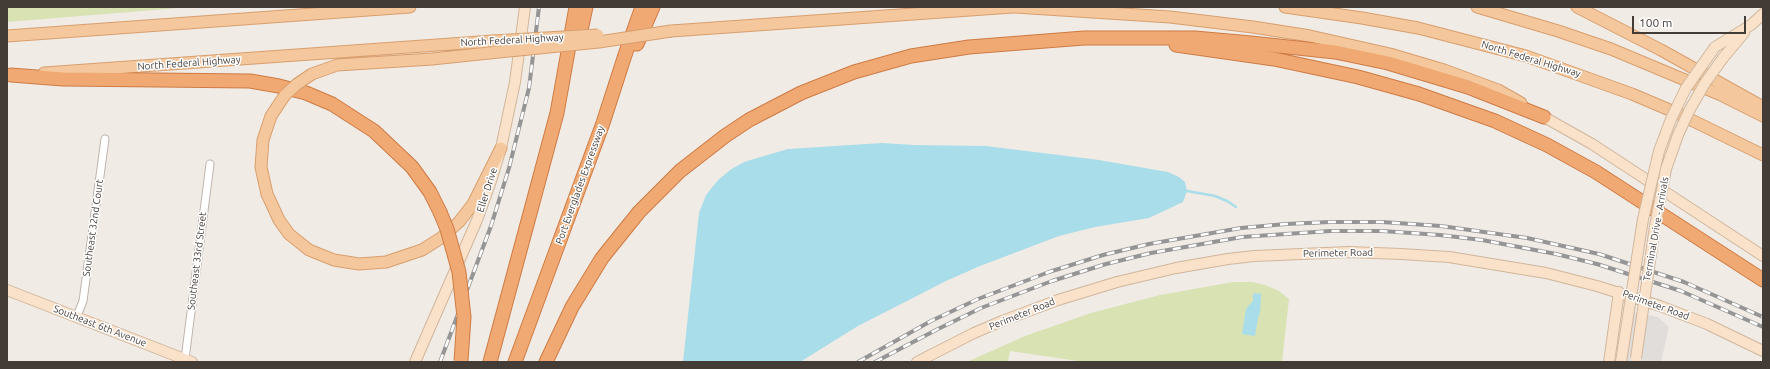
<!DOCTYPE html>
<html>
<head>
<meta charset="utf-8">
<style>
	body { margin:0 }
	#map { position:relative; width:1770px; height:369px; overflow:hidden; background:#f1ebe6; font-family:Ubuntu,sans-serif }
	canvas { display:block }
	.frame { position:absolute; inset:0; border:8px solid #433b36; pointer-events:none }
	.scale { position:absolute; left:1632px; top:16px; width:114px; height:18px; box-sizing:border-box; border:2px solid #433b36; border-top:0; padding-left:5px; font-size:12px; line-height:14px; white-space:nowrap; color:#433b36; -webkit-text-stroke:3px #fff; paint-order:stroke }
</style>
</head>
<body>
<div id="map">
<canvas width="1770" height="369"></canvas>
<div class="frame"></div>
<div class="scale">100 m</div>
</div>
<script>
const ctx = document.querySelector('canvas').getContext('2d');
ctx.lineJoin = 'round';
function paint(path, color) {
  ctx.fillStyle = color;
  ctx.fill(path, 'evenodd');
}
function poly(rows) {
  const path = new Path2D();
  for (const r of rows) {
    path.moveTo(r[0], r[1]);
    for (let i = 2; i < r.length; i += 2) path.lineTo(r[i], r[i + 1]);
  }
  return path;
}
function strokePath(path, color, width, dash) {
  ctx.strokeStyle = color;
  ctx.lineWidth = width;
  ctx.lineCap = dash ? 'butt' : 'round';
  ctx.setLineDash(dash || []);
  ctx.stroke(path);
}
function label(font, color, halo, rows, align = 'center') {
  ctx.font = font + ' Ubuntu,sans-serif';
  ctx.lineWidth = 3;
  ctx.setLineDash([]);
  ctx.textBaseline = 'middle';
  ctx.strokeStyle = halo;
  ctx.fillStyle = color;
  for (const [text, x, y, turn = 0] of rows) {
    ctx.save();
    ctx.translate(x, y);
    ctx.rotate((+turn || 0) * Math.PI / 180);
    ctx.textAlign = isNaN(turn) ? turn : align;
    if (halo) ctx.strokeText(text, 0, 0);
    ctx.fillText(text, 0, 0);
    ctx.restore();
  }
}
paint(poly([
	[7,7,191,7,7,22],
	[1233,282,1252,282,1265,285,1279,291,1289,299,1282,362,1085,362,1010,351,1008,362,967,362,1025,336,1091,313,1160,295]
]), '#d8e2b3');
paint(poly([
	[1623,310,1658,317,1669,327,1661,362,1616,362]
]), '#e0dddb');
paint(poly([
	[882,143,914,145,986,146,1099,160,1168,172,1179,177,1185,182,1187,191,1183,202,1149,218,1095,227,1059,236,980,266,946,281,858,326,800,362,683,362,699,213,706,195,718,180,730,170,744,162,788,149],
	[1253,293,1261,294,1261,297,1260,312,1258,318,1255,336,1242,334,1246,309,1253,301]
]), '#a8dde9');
strokePath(poly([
	[1187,191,1215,196,1227,201,1236,207]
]), '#a8dde9', 2.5);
const street = poly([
	[77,316,83,301,105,139],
	[185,359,210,164]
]);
const secondary = poly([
	[1715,47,1751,25,1763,14],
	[1723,58,1744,33],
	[1544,117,1592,144,1763,256],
	[7,290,192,362],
	[415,362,477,220,491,181,501,148,515,82,525,7],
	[917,362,974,333,1002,321,1058,300,1117,282,1176,268,1228,259,1254,256,1349,252,1401,254,1449,257,1546,273,1597,286,1660,306,1707,324,1763,351],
	[1609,362,1619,292]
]);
const primary = poly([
	[1015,7,1170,17,1253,27,1310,36,1390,54,1444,70,1498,90,1521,103],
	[1285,7,1362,18,1418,28,1526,56,1632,94,1679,114,1763,155],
	[1477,7,1558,31,1611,49,1721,95,1763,116],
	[1577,7,1661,50,1763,107],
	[671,31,1013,7],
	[7,36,410,7],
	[44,73,493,41],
	[312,74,337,65,432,59,489,53],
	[285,95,271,116,263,140,261,167,267,194,279,220,289,234,309,250,334,260,359,264,386,262,422,250,441,238,459,222,473,204,501,148]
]);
const highway = poly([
	[580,35,586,7],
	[637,44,653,7],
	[1176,45,1274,59,1358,77,1419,94,1495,121,1547,145,1596,172,1763,280],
	[11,75,63,79,250,81,279,86,306,93,332,104,374,131,412,167,430,192,440,212],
	[490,362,557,113,576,7],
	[515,362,603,123,625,55,642,7],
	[546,362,572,307,602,258,639,212,680,171,725,136,749,120,801,93,854,72,911,56,969,47,1084,38,1195,38,1251,43,1335,52,1388,63,1468,87,1544,117]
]);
strokePath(street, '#bfb4ad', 9);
strokePath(secondary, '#d0b69c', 12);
strokePath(primary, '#d89f6e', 13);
strokePath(highway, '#ce7b44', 15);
strokePath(street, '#fff', 7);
strokePath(secondary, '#f9e2c9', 10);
strokePath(primary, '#f4c79c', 11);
strokePath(highway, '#f0a973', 13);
const rail = poly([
	[440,362,491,226,509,168,529,88,539,7],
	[858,362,931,321,978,299,1049,272,1103,255,1149,244,1241,228,1286,224,1330,222,1382,222,1441,226,1527,238,1599,254,1684,282,1763,317],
	[875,362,936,330,981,308,1052,281,1106,264,1151,253,1242,237,1330,231,1382,231,1440,235,1482,240,1556,254,1597,264,1681,291,1763,327]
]);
strokePath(rail, '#959595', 4);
strokePath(rail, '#fff', 2.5, [8]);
const secondaryBridge = poly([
	[1636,358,1655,226,1666,169,1678,135,1689,111,1705,83,1723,58],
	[1621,362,1643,219,1659,151,1671,119,1686,88,1715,47]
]);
const primaryBridge = poly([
	[493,41,598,35],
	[489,53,599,42,671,31],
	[285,95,297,84,312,74]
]);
const highwayBridge = poly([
	[440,212,447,229,459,272,464,317,461,361]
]);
strokePath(secondaryBridge, '#d0b69c', 12, []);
strokePath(primaryBridge, '#d89f6e', 13, []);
strokePath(highwayBridge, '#ce7b44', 15, []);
strokePath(secondaryBridge, '#f9e2c9', 10);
strokePath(primaryBridge, '#f4c79c', 11);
strokePath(highwayBridge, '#f0a973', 13);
label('10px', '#433b36', '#fff', [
	["North Federal Highway",512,40,-3],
	["North Federal Highway",1531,59,17],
	["North Federal Highway",189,63,-4],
	["Port Everglades Expressway",580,185,-70],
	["Eller Drive",487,190,-72],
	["Southeast 32nd Court",93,228,-82],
	["Terminal Drive - Arrivals",1656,229,-80],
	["Perimeter Road",1338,253,-1],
	["Southeast 33rd Street",197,261,-83],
	["Perimeter Road",1656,305,20],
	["Perimeter Road",1022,314,-22],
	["Southeast 6th Avenue",100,326,21]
]);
</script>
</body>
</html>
